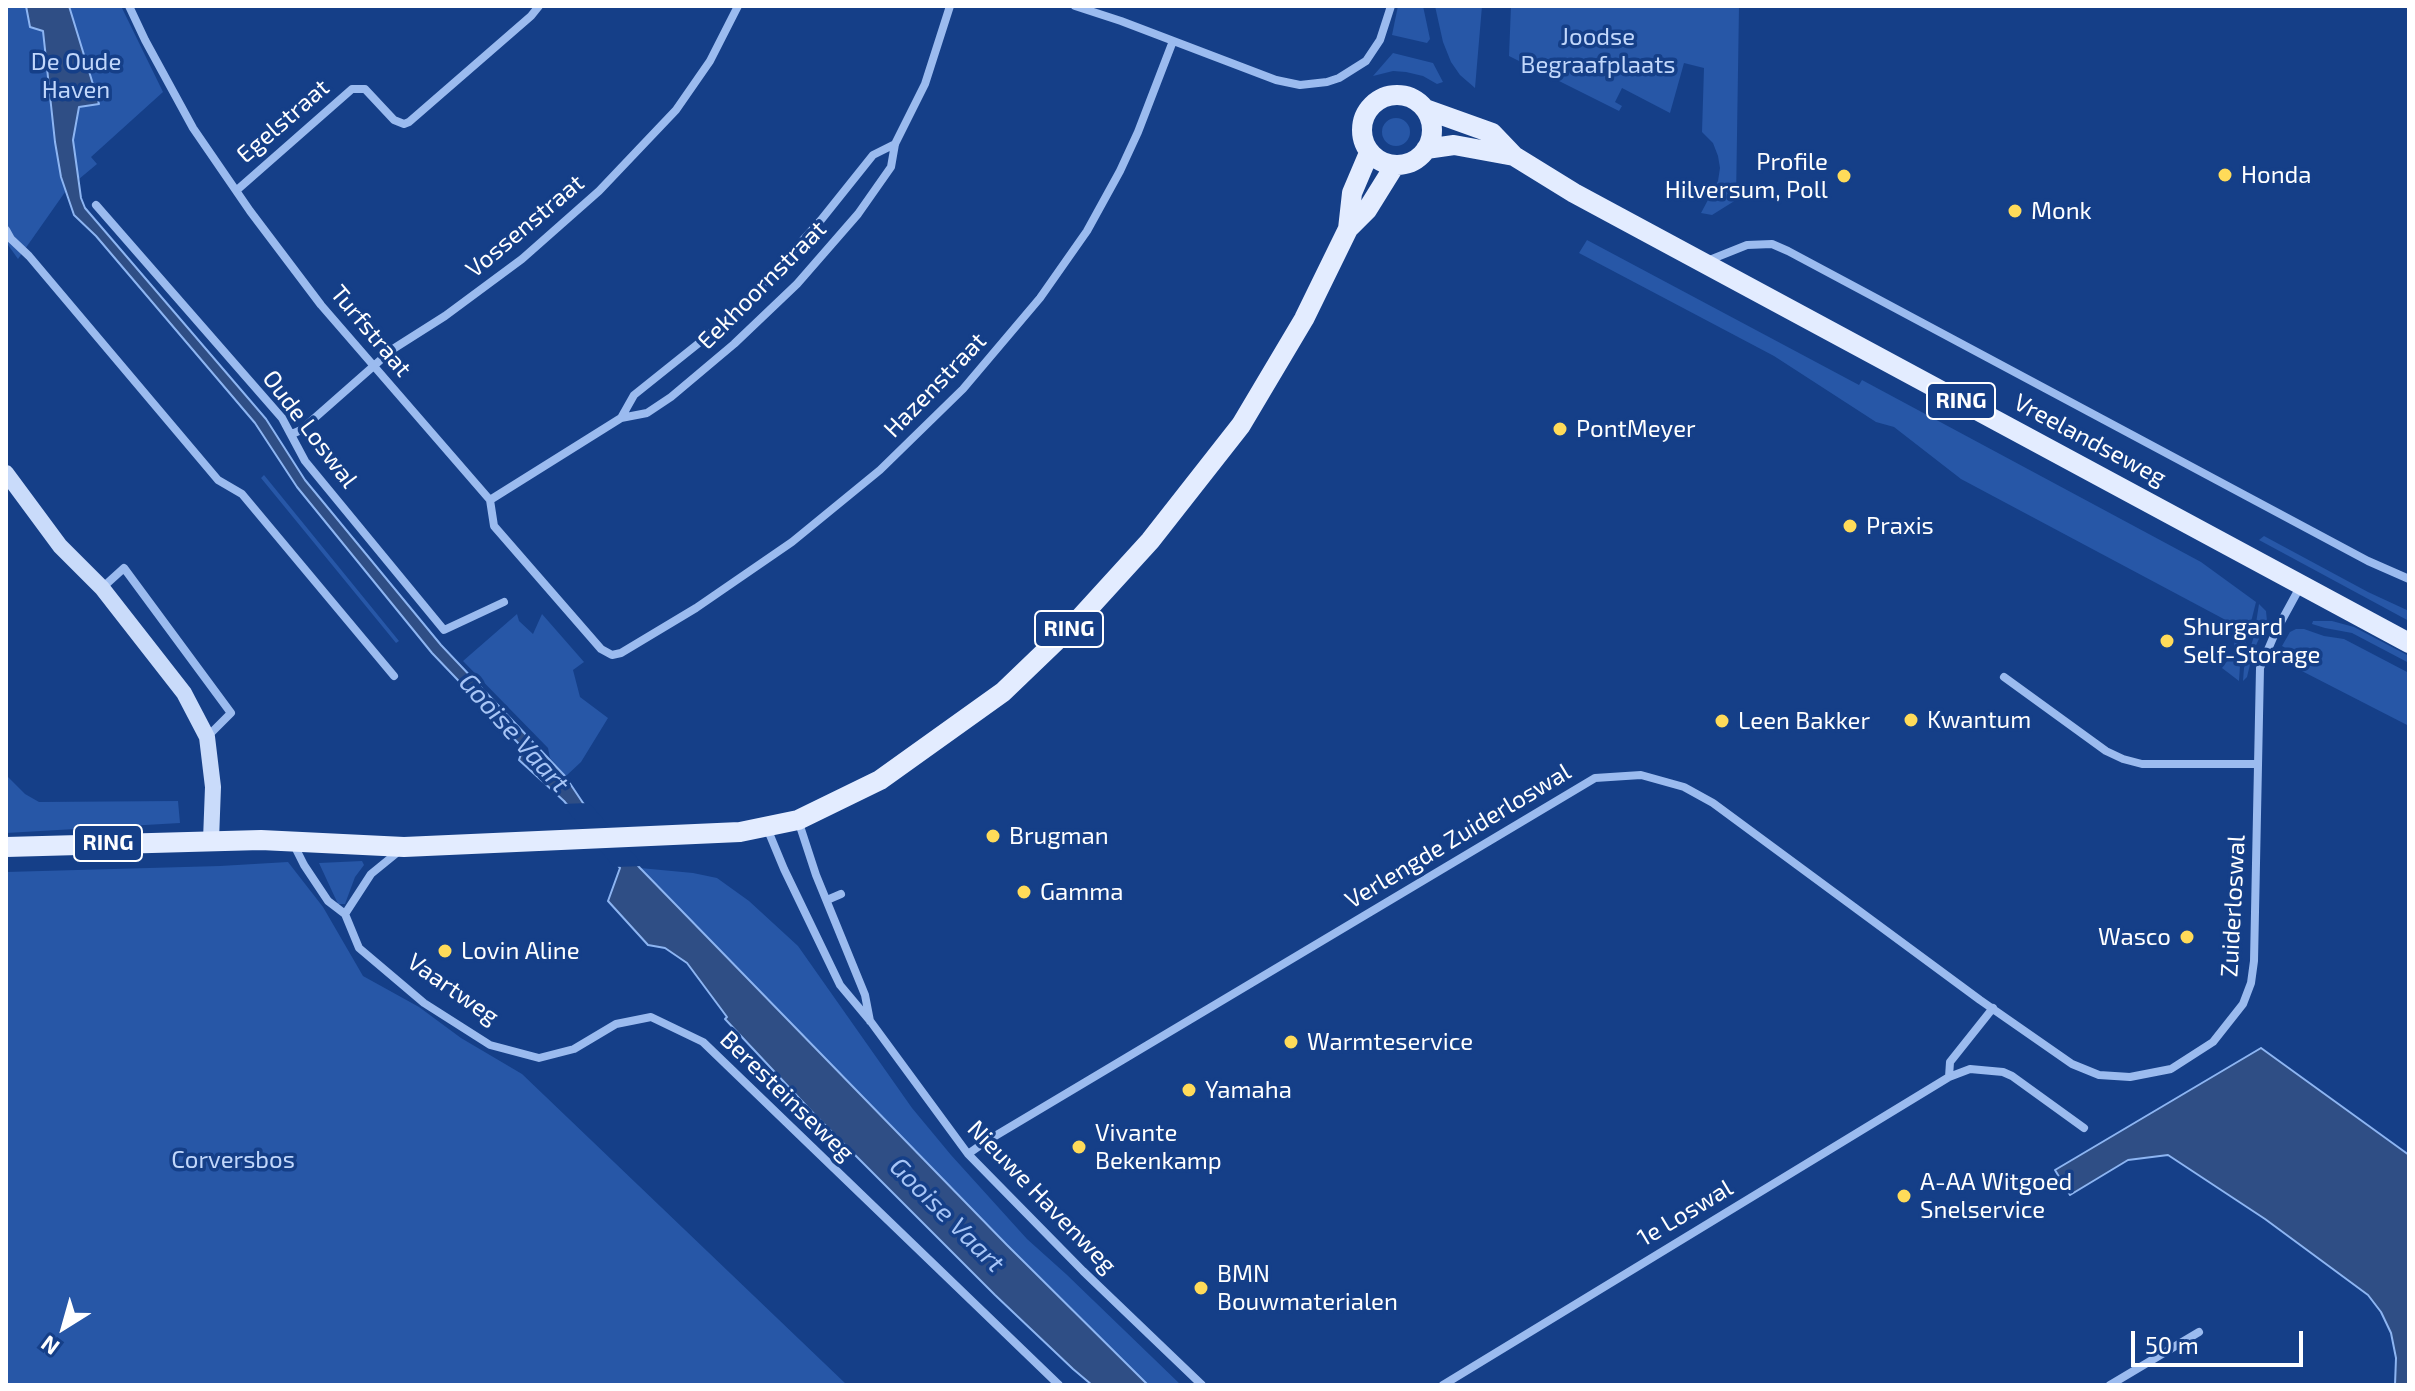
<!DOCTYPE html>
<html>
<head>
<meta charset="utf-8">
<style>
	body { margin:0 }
	#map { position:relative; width:2415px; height:1391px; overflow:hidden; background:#153f88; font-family:"Exo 2",sans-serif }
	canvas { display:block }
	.frame { position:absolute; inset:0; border:8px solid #fff; pointer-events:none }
	.north { position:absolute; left:24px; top:1287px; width:80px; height:80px; -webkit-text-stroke:6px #153f88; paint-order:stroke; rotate:217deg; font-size:22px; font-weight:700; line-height:32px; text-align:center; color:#fff }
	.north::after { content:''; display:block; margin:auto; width:28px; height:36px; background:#fff; clip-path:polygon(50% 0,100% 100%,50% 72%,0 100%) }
	.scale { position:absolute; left:2131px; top:1331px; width:172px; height:36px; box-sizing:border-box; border:4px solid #fff; border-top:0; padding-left:10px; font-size:24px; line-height:28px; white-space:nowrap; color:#fff; -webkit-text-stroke:6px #153f88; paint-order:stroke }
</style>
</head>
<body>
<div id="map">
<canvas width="2415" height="1391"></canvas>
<div class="frame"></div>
<div class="north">N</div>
<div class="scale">50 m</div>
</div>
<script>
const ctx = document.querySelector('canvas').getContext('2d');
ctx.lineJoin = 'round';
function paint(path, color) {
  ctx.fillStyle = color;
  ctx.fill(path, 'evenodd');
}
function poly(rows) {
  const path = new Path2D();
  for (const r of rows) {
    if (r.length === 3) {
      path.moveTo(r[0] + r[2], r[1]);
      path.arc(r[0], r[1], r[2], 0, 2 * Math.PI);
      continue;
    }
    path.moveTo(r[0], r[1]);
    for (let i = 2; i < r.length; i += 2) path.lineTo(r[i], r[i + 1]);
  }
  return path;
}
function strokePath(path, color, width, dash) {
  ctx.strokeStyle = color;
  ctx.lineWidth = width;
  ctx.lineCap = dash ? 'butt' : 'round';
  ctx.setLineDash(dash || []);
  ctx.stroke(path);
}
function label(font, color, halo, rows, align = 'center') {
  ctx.font = font + ' "Exo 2",sans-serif';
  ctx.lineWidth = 7;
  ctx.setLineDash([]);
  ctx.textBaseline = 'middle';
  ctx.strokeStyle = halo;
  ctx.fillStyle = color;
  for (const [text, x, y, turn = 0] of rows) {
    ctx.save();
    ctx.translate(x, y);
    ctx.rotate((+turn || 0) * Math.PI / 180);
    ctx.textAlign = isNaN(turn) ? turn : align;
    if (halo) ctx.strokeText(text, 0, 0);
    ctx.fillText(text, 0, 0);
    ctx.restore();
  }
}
paint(poly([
	[6,6,121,6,163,92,91,157,97,164,79,179,77,175,18,259,6,242],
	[1398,6,1423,6,1430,39,1427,43,1392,35],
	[1435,6,1482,6,1475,88,1460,75,1451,62,1443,42],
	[1511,6,1739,6,1736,200,1712,215,1701,213,1718,181,1720,168,1718,156,1713,143,1702,132,1704,68,1684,63,1670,113,1622,88,1615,102,1622,106,1619,111,1509,56],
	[1393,53,1433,63,1443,82,1437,84,1423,76,1406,72,1393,71,1373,76],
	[1396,132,14],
	[1587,240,1859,385,1862,380,2201,562,2256,602,2240,666,2239,681,2222,668,2234,652,2235,625,1961,479,1894,427,1876,422,1774,356,1579,253],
	[264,475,399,641,396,643,261,478],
	[2264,536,2368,592,2409,611,2409,621,2259,540],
	[2259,604,2266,611,2267,621,2253,652,2247,677,2243,681,2244,668,2254,636],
	[517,614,519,621,533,634,542,614,584,662,573,670,580,697,608,718,581,762,566,776,550,758,548,748,463,661],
	[2313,621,2332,621,2354,627,2409,656,2409,663,2352,633,2325,628,2312,624],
	[2296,629,2304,629,2324,636,2344,639,2409,673,2409,726,2296,668,2290,661,2289,650,2282,646,2290,632],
	[8,777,25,794,39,802,178,801,180,823,6,833],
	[362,861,364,865,355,877,345,904,338,904,319,863],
	[288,862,323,907,363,976,419,1007,461,1038,522,1074,847,1385,6,1385,6,872,220,866],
	[640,868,693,873,717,878,749,901,798,946,912,1108,951,1155,1027,1239,1066,1274,1181,1385,1148,1385,1007,1245]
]), '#2757a7');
const water = poly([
	[26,6,69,6,99,104,79,107,73,140,81,198,85,208,266,419,305,480,441,645,565,776,583,803,640,868,1007,1245,1148,1385,1092,1385,1073,1369,995,1295,815,1115,725,1019,727,1017,687,963,665,948,648,945,608,901,620,868,564,801,519,760,522,751,519,744,432,653,297,487,255,423,96,236,74,215,61,177,55,142,43,31,30,27,26,6],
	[2261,1048,2409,1155,2409,1385,2395,1385,2396,1358,2391,1333,2381,1312,2368,1295,2265,1219,2168,1155,2128,1160,2070,1195,2055,1170,2261,1048]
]);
paint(water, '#2f4e85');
strokePath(water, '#8db5f2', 2);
paint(poly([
	[589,803,644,866,614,867,562,804]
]), '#153f88');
strokePath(poly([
	[129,6,145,40,193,128,250,211,321,305,490,500,494,526,601,649,612,655,621,653,696,608,792,542,880,470,963,389,1040,298,1087,231,1120,171,1138,132,1173,41],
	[1075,6,1121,21,1276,80,1300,85,1327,82,1339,78,1366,61,1380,40,1391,6],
	[237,190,352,89,365,89,394,120,404,124,409,122,531,16,539,6],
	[96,205,282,418,305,461,444,630,504,602],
	[6,230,11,239,29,256,218,480,242,494,394,676],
	[1707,261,1747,245,1772,244,1788,251,2368,561,2409,579],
	[621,418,634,395,704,339,766,281,821,220,873,155,895,144],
	[292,434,301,430,393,349,445,316,522,259,599,191,676,110,710,61,738,6],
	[490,500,621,418,647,413,671,397,734,344,797,284,858,214,891,167,895,144,925,84,950,6],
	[102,588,124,568,231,713,208,736],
	[2004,677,2106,751,2123,759,2142,764,2258,764],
	[798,820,816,875,865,995,870,1021],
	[767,828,784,869,840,985,871,1022,968,1154,1083,1271,1202,1385],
	[293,843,304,865,328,901,345,914,359,948,424,1003,490,1045,539,1058,574,1049,616,1024,651,1017,703,1042,1059,1385],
	[827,900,841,894],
	[345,914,371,874,398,852],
	[1949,1077,1950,1062,1993,1008],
	[968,1154,985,1142,1595,778,1641,775,1684,787,1713,803,1980,1000,2072,1064,2099,1075,2130,1077,2171,1069,2213,1042,2243,1004,2251,983,2254,961,2260,668,2276,631,2300,587],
	[1443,1385,1949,1077,1970,1069,2003,1072,2012,1076,2084,1128],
	[2110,1385,2199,1332]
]), '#9bbbef', 8);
strokePath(poly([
	[6,473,60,546,102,588,184,693,207,737,213,787,211,840]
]), '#c9dbfa', 16);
strokePath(poly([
	[1397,130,35],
	[1425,109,1492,133,1514,156,1574,193,2409,643],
	[1426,149,1454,145,1514,156],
	[1348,229,1352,193,1369,153],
	[6,847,261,840,404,847,740,832,798,820,880,780,1003,692,1078,620,1150,541,1241,425,1304,319,1348,229,1367,210,1395,165]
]), '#e3ecff', 20);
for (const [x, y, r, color] of [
	[2225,175,8,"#ffdb59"],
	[1844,176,8,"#ffdb59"],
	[2015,211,8,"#ffdb59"],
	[1560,429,8,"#ffdb59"],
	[1850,526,8,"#ffdb59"],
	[2167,641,8,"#ffdb59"],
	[1911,720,8,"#ffdb59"],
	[1722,721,8,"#ffdb59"],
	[993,836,8,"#ffdb59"],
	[1024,892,8,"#ffdb59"],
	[2187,937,8,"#ffdb59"],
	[445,951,8,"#ffdb59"],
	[1291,1042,8,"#ffdb59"],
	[1189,1090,8,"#ffdb59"],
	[1079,1147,8,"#ffdb59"],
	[1904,1196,8,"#ffdb59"],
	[1201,1288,8,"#ffdb59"]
]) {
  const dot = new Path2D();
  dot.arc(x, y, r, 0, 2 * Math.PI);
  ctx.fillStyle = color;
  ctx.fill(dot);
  strokePath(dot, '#153f88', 3);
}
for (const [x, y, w] of [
	[1961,401,68],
	[1069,629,68],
	[108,843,68]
]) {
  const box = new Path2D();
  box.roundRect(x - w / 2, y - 18, w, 36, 6);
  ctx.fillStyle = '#153f88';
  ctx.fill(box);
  strokePath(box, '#fff', 2);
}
label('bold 22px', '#fff', null, [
	["RING",1961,401],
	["RING",1069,629],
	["RING",108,843]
]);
label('24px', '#c1d7fb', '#153f88', [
	["Joodse",1598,37],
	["Begraafplaats",1598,65],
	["De Oude",76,62],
	["Haven",76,90],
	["Corversbos",233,1160]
]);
label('24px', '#fff', '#153f88', [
	["Egelstraat",283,121,-41],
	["Vossenstraat",525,226,-40],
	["Eekhoornstraat",762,285,-45],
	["Turfstraat",371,331,50],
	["Hazenstraat",935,385,-46],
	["Oude Loswal",310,429,53],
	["Vreelandseweg",2090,440,28],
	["Verlengde Zuiderloswal",1458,836,-31],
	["Zuiderloswal",2233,906,-87],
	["Vaartweg",453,989,35],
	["Beresteinseweg",787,1096,44],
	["Nieuwe Havenweg",1042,1197,46],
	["1e Loswal",1685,1213,-31]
]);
label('24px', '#fff', '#153f88', [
	["Profile",1828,162,"right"],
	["Hilversum, Poll",1828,190,"right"],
	["Honda",2241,175],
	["Monk",2031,211],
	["PontMeyer",1576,429],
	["Praxis",1866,526],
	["Shurgard",2183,627],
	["Self-Storage",2183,655],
	["Kwantum",1927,720],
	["Leen Bakker",1738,721],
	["Brugman",1009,836],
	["Gamma",1040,892],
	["Wasco",2171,937,"right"],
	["Lovin Aline",461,951],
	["Warmteservice",1307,1042],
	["Yamaha",1205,1090],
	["Vivante",1095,1133],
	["Bekenkamp",1095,1161],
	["A-AA Witgoed",1920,1182],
	["Snelservice",1920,1210],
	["BMN",1217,1274],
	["Bouwmaterialen",1217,1302]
], 'left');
label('italic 26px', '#a7c5f6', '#153f88', [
	["Gooise Vaart",514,733,48],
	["Gooise Vaart",947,1215,45]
]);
</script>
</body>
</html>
